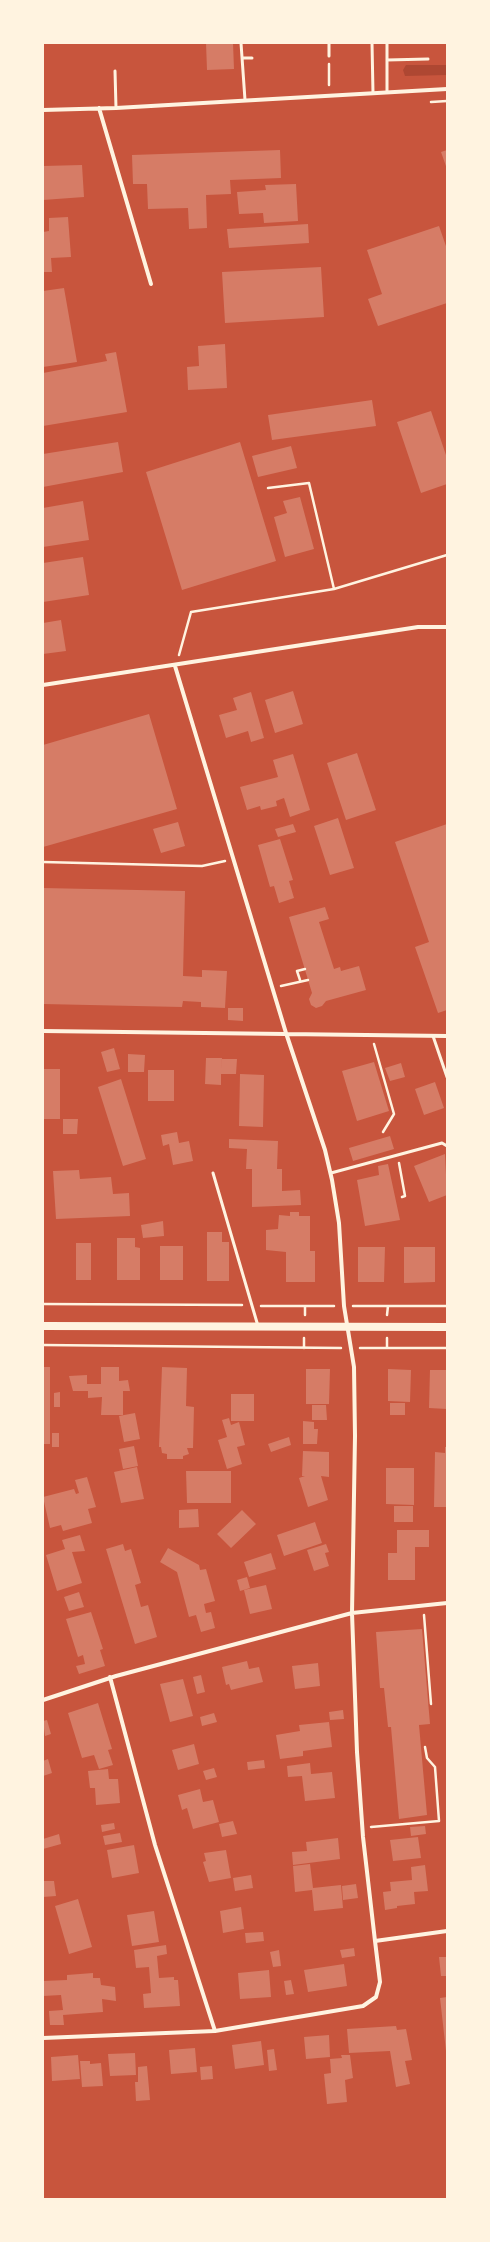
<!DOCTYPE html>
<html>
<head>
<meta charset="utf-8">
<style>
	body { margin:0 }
	#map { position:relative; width:490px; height:2242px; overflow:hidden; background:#c8553d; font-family:"Work Sans",sans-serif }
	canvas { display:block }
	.frame { position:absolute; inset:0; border:44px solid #fff3e0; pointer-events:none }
</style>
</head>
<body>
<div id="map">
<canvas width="490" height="2242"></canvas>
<div class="frame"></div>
</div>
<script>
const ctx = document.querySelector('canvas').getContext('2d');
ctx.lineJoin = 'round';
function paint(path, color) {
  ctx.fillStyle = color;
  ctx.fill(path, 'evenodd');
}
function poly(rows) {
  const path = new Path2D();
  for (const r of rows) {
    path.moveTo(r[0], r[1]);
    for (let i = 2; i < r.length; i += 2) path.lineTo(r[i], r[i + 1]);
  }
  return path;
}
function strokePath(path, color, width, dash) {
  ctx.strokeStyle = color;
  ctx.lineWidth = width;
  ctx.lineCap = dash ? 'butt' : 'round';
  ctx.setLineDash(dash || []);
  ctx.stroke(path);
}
paint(poly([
	[406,65,447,65,447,75,405,76,403,70]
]), '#ae4732');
paint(poly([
	[206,43,233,43,234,69,207,70],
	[280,150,281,178,230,180,231,194,206,195,207,228,189,229,188,208,148,209,147,184,133,184,132,155],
	[447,150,447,169,441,152],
	[82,165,84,197,43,200,43,166],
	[296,184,298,221,264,223,263,213,239,214,237,192,266,190,265,185],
	[68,217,71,257,51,258,52,272,43,272,43,232,49,231,49,218],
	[308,224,309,243,229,248,227,229],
	[439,226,447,249,447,303,378,326,368,299,382,294,367,250],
	[321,267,324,317,225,323,222,272],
	[64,288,77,362,43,367,43,291],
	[225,344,227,388,188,390,187,367,199,366,198,346],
	[116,352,127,412,43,426,43,373,107,361,105,354],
	[372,400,376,426,272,440,268,415],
	[431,411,447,458,447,484,421,493,397,422],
	[118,442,123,472,43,487,43,454],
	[240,442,276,561,182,590,146,472],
	[291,446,297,468,258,477,252,456],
	[300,497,314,549,285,557,274,517,287,513,283,501],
	[83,501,89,540,43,547,43,508],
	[83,557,89,595,43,602,43,563],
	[61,620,66,651,43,654,43,623],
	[293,691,303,724,275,733,265,700],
	[251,692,264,738,251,742,248,731,226,738,219,715,237,710,233,698],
	[149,714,177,809,43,847,43,745],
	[357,753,376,810,346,820,327,763],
	[293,754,310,810,290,817,284,798,276,801,277,806,261,810,260,806,247,810,240,787,278,777,273,760],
	[338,818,354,868,330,875,314,826],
	[178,822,185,846,161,853,153,829],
	[293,824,296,832,278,837,275,829],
	[447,824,447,1010,438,1013,415,947,429,942,395,842],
	[280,839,293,880,289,881,294,898,279,903,274,886,270,887,258,845],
	[43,888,185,891,183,976,202,977,202,970,227,971,225,1008,201,1007,201,1002,183,1001,182,1007,43,1004],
	[325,907,329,919,319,922,334,969,340,967,341,971,359,966,366,990,326,1001,322,1006,316,1008,311,1005,309,999,312,993,289,917],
	[228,1008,243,1008,243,1021,228,1020],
	[114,1048,120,1069,107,1072,101,1052],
	[128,1054,145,1055,144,1072,128,1072],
	[206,1058,222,1058,221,1071,222,1059,237,1059,236,1074,221,1074,221,1085,205,1084],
	[374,1062,389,1111,357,1121,342,1071],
	[401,1063,405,1077,390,1081,385,1068],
	[43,1069,60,1069,60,1119,43,1119],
	[148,1070,174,1070,174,1101,148,1101],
	[240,1074,264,1075,263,1127,239,1126],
	[121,1079,146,1159,123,1166,98,1087],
	[435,1082,444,1108,424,1115,415,1089],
	[63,1119,78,1119,77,1134,63,1134],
	[177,1132,179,1143,189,1141,193,1161,173,1165,169,1144,163,1146,161,1135],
	[390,1136,394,1149,353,1161,349,1148],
	[229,1139,278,1141,277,1169,282,1169,282,1191,300,1190,301,1205,252,1207,252,1169,246,1169,247,1149,229,1148],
	[445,1154,447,1195,429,1202,414,1166],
	[388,1164,400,1220,365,1226,357,1180,379,1175,378,1166],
	[79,1170,80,1179,111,1177,113,1194,129,1193,130,1216,56,1219,53,1171],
	[290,1212,299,1212,299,1216,310,1216,310,1251,315,1251,315,1282,286,1282,286,1252,266,1250,266,1230,278,1229,279,1215,290,1216],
	[163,1221,164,1236,143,1238,141,1225],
	[207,1232,222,1232,222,1242,229,1242,229,1281,207,1281],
	[117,1238,135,1238,135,1247,140,1248,140,1280,117,1280],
	[76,1243,91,1243,91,1280,76,1280],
	[160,1246,183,1246,183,1280,160,1280],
	[358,1247,385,1247,384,1282,358,1282],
	[404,1247,435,1247,435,1282,404,1283],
	[43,1367,50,1367,50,1444,43,1444],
	[101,1367,119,1367,119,1381,128,1380,130,1391,123,1391,123,1415,101,1415,102,1397,88,1398,88,1391,73,1391,69,1376,87,1375,87,1384,101,1384],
	[162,1367,187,1368,186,1406,194,1407,193,1448,187,1448,189,1454,183,1456,183,1459,167,1459,167,1454,162,1453,161,1447,159,1447],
	[306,1369,330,1369,329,1404,306,1404],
	[388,1369,411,1370,410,1402,388,1401],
	[430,1370,447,1370,447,1409,429,1408],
	[60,1392,60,1407,54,1407,54,1393],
	[231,1394,254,1394,254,1421,231,1421],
	[390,1403,405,1403,405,1415,390,1415],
	[312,1405,326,1405,327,1420,312,1420],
	[135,1413,140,1439,124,1442,119,1416],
	[229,1418,231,1425,239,1422,245,1445,237,1447,242,1464,227,1469,218,1440,227,1437,222,1420],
	[303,1421,314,1422,314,1429,318,1429,317,1444,303,1444],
	[52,1433,59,1433,59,1447,52,1447],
	[289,1437,291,1445,271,1452,268,1444],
	[134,1446,138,1466,123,1469,119,1449],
	[445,1447,447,1447,447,1507,434,1507,435,1452,445,1453],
	[303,1451,329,1452,329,1477,321,1476,328,1500,308,1507,299,1478,305,1476,302,1476],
	[137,1467,144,1499,121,1503,114,1472],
	[386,1468,414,1468,414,1505,386,1504],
	[186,1471,231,1471,231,1503,187,1503],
	[87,1477,96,1507,88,1509,92,1523,63,1531,61,1525,50,1528,43,1497,74,1489,76,1494,79,1493,75,1480],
	[394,1506,413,1506,413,1522,394,1522],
	[198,1509,199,1527,179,1528,179,1510],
	[242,1510,256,1524,231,1548,217,1534],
	[315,1522,322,1543,284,1556,277,1535],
	[397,1530,429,1530,429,1547,415,1547,415,1580,388,1580,388,1553,397,1553],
	[80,1535,85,1551,72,1552,82,1583,57,1591,46,1555,65,1549,62,1540],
	[123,1544,125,1551,131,1549,141,1583,135,1585,141,1607,148,1605,157,1637,135,1644,106,1549],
	[326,1544,329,1552,325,1553,329,1566,314,1571,307,1550],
	[168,1548,199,1565,200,1570,206,1569,215,1601,204,1604,206,1613,211,1612,215,1628,201,1632,196,1615,189,1617,177,1572,160,1562],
	[271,1553,276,1569,249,1577,244,1562],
	[247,1577,250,1588,240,1591,237,1580],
	[266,1585,272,1609,250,1614,244,1590],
	[79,1592,84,1607,69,1611,64,1597],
	[91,1612,103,1649,100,1650,105,1666,79,1674,76,1666,85,1664,83,1655,78,1657,66,1619],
	[422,1629,430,1724,419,1725,427,1815,399,1819,391,1727,388,1727,384,1688,380,1688,376,1632],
	[247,1661,249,1669,259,1667,263,1682,231,1690,229,1684,226,1685,222,1667],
	[318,1663,320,1686,295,1689,292,1666],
	[201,1675,205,1692,197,1694,193,1677],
	[183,1679,193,1716,170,1722,160,1684],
	[98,1703,112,1749,108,1750,113,1765,99,1769,94,1755,82,1758,68,1713],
	[343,1710,344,1719,330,1720,329,1712],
	[214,1713,217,1722,202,1726,200,1717],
	[47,1720,51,1734,45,1736,43,1721],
	[329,1722,332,1747,303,1751,303,1756,280,1759,276,1735,300,1731,299,1725],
	[194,1744,199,1764,178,1770,172,1750],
	[48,1759,52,1773,43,1776,43,1761],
	[264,1760,265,1768,248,1770,247,1762],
	[310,1763,311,1774,332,1772,335,1798,305,1801,302,1776,288,1777,287,1766],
	[214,1768,217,1777,206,1780,203,1771],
	[108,1769,109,1779,118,1779,120,1803,96,1805,95,1788,90,1788,88,1771],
	[200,1789,203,1802,213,1800,219,1822,193,1829,187,1808,182,1810,178,1795],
	[233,1821,237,1834,222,1837,219,1824],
	[114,1823,115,1829,102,1832,101,1825],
	[425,1826,426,1834,411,1836,410,1827],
	[120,1833,122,1842,105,1845,103,1836],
	[59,1834,61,1844,43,1849,43,1839],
	[418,1837,421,1858,393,1861,390,1840],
	[338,1838,340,1859,293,1865,292,1852,307,1851,306,1842],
	[134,1845,139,1873,112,1878,107,1850],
	[226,1850,231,1878,209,1882,203,1862,206,1861,204,1853],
	[310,1864,313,1888,341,1885,343,1908,314,1911,312,1890,295,1892,293,1866],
	[425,1865,428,1891,414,1892,415,1904,397,1906,397,1908,385,1910,383,1892,391,1891,390,1882,412,1880,411,1867],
	[251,1875,253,1888,235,1891,233,1878],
	[43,1881,54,1881,56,1896,43,1897],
	[356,1884,358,1898,343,1900,342,1886],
	[78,1899,92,1947,69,1954,55,1906],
	[241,1907,244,1929,223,1933,220,1911],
	[154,1911,159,1942,132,1946,127,1915],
	[263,1932,264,1941,246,1943,245,1933],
	[166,1945,167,1954,157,1956,159,1978,174,1977,174,1980,178,1980,180,2006,144,2008,143,1994,151,1993,149,1967,136,1968,134,1950],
	[354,1948,355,1956,342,1958,340,1950],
	[279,1950,281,1966,273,1967,270,1952],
	[439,1957,447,1957,447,1976,441,1976],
	[344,1964,347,1986,308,1992,304,1970],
	[269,1970,271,1997,240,1999,238,1973],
	[93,1973,93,1978,100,1978,101,1985,115,1987,116,2001,102,1999,103,2012,63,2015,64,2025,50,2025,49,2011,63,2010,61,1995,43,1996,43,1981,67,1980,67,1975],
	[291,1980,294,1994,286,1995,284,1981],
	[447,1997,447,2051,446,2051,440,1998],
	[396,2026,397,2030,406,2029,412,2060,405,2061,410,2084,396,2087,390,2051,349,2053,347,2029],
	[329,2035,330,2057,306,2059,304,2037],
	[261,2041,264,2065,235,2069,232,2045],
	[195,2048,197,2072,171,2074,169,2050],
	[274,2049,277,2070,269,2071,267,2050],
	[135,2053,136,2075,110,2076,108,2054],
	[78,2055,80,2079,52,2081,51,2057],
	[341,2055,350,2055,353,2078,345,2080,347,2102,327,2104,324,2074,331,2073,330,2059,342,2058],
	[80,2061,90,2061,90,2064,101,2063,103,2086,82,2087],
	[147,2066,150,2100,136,2101,135,2082,138,2082,138,2067],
	[212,2066,213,2079,201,2080,200,2067]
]), '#d67c66');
strokePath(poly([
	[329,64,329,85],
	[431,102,447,101],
	[268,488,309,483,334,589,447,555],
	[179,655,191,612,334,589],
	[43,862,202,866,225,861],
	[300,980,297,971,305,969],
	[281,986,308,980],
	[374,1044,394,1114,383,1132],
	[399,1163,405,1196,402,1197],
	[43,1304,242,1305],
	[261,1306,334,1306],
	[353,1306,447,1306],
	[305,1315,305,1306],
	[387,1315,388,1306],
	[43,1345,341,1348],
	[304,1348,304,1338],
	[360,1348,447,1348],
	[387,1348,387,1338],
	[424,1615,431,1704],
	[371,1827,439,1821,435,1767,427,1758,425,1747]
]), '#fff3e0', 2.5);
strokePath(poly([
	[241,43,245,100],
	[329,43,329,56],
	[372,43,373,93],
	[387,43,387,92],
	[242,58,252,58],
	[387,60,428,59],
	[115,71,116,108],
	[433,1036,447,1077],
	[213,1173,258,1326],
	[331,1173,442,1143,447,1146]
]), '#fff3e0', 3);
strokePath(poly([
	[99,108,151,284],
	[43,110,116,108,447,89],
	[175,666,286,1033,325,1150,332,1180,339,1223,344,1306,354,1367,355,1436,352,1613,357,1752,363,1837,375,1941],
	[43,685,418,627,447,627],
	[43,1031,447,1036],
	[110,1677,155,1845,215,2031],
	[43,1700,116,1676,352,1613,447,1603],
	[43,2038,215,2031,363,2006,376,1997,380,1982,375,1941,447,1931]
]), '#fff3e0', 4);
strokePath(poly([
	[43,1326,447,1327]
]), '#fff3e0', 8);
</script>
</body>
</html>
